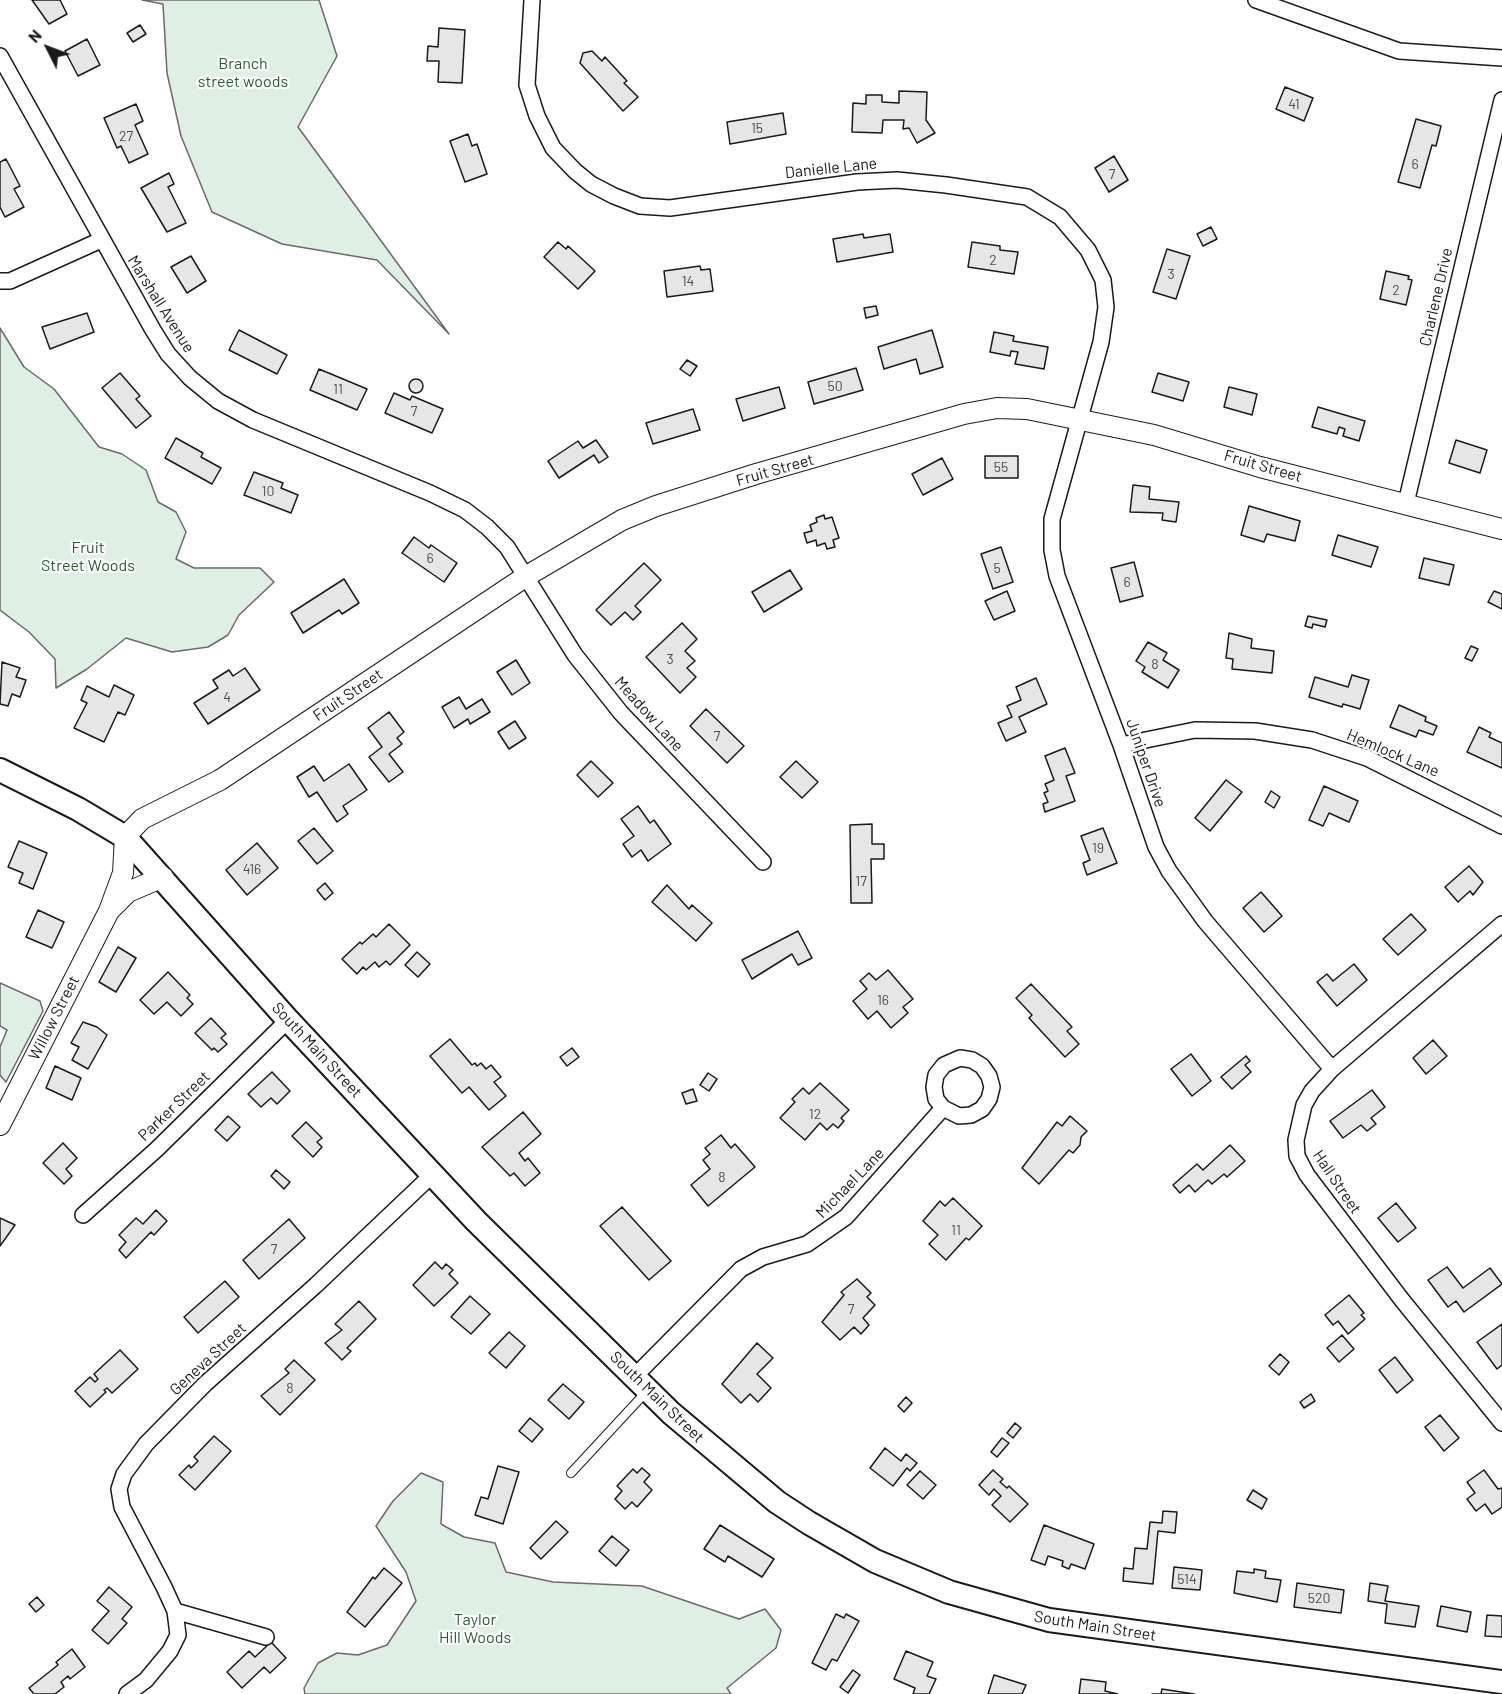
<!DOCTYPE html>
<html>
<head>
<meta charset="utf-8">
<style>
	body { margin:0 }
	#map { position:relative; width:1502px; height:1694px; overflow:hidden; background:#fff; font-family:Barlow,sans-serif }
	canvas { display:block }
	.north { position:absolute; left:18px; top:18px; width:60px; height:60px; -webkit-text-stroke:4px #fff; paint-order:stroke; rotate:312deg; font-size:16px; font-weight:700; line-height:24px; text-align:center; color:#1a1a1a }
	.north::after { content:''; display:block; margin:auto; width:21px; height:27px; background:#1a1a1a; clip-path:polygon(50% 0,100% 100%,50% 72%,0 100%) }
</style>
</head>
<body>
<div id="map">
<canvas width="1502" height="1694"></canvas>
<div class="north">N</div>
</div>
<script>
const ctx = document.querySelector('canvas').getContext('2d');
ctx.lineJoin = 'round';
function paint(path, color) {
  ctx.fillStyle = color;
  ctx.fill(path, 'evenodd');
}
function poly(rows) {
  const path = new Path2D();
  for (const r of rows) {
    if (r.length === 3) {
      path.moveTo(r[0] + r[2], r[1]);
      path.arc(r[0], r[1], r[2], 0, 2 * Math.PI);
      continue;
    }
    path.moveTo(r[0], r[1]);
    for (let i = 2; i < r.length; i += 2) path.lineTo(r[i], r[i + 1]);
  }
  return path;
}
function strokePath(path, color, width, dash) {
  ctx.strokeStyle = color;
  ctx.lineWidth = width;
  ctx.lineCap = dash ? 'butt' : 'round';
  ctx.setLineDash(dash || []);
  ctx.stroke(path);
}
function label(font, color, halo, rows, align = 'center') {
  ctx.font = font + ' Barlow,sans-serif';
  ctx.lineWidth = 4.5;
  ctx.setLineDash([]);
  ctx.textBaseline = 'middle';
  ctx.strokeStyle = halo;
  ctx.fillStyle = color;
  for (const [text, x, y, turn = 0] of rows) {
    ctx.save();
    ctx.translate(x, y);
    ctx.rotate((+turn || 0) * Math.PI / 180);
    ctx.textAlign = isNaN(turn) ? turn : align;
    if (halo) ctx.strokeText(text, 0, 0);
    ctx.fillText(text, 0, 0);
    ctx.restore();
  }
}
const green = poly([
	[142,0,319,0,337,56,298,127,449,334,377,260,282,244,212,212,181,136,167,73,163,4,142,0],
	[0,328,24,367,54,389,99,447,122,454,146,470,158,502,176,512,186,532,176,559,194,568,260,568,274,582,239,615,228,635,208,647,172,652,126,638,87,669,56,688,55,659,29,632,0,610,0,328],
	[0,983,40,1001,43,1011,6,1082,0,1075,0,1047,7,1030,0,1026,0,983],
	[421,1473,443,1482,441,1524,464,1537,495,1543,506,1572,553,1582,642,1586,739,1619,765,1609,781,1630,776,1648,727,1688,731,1694,305,1694,304,1688,318,1663,337,1653,358,1655,387,1645,416,1601,406,1572,376,1526,393,1501,421,1473]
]);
paint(green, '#e0efe3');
strokePath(green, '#6a6a6a', 1.5);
const building = poly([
	[32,0,60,0,67,14,49,24,32,0],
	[140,25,146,34,133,42,127,33,140,25],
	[439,28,465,30,462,83,438,82,439,61,427,61,428,46,438,47,439,28],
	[87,39,100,65,78,76,65,51,87,39],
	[592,51,602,61,605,57,627,81,624,83,638,97,623,111,580,63,583,53,592,51],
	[1285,87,1313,98,1304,121,1276,109,1285,87],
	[899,91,927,92,926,120,935,133,917,143,909,128,903,129,904,120,883,120,882,133,852,132,853,103,866,104,866,95,882,95,882,102,899,103,899,91],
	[136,104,143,121,135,125,148,154,129,163,121,146,117,148,104,118,136,104],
	[783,113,786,134,730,144,727,122,783,113],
	[1416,119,1441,126,1436,146,1432,145,1420,188,1398,182,1416,119],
	[468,134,472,146,477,144,487,174,465,182,450,141,468,134],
	[1114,156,1128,180,1109,192,1095,168,1114,156],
	[6,159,20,186,14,189,24,207,5,217,0,207,0,162,6,159],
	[169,173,174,184,168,187,186,223,167,232,141,188,169,173],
	[1211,227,1217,239,1203,246,1197,234,1211,227],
	[863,234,864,238,890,234,893,252,837,262,833,239,863,234],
	[558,242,566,249,568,246,595,271,578,289,544,257,558,242],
	[972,242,1000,246,1000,250,1018,252,1014,274,968,267,972,242],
	[1167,249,1190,256,1176,299,1153,292,1167,249],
	[191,256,206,281,187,293,171,267,191,256],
	[700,266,701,270,710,269,713,291,667,297,664,271,700,266],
	[1386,271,1409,276,1408,279,1412,280,1406,305,1380,299,1386,271],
	[876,306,878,315,866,318,864,308,876,306],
	[87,313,94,332,50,349,42,327,87,313],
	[239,330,287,355,277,374,229,350,239,330],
	[932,330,943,367,920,374,916,359,884,369,878,347,932,330],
	[994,332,1014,336,1013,341,1048,347,1044,369,1015,364,1018,352,1011,351,1010,356,990,352,994,332],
	[687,360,697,366,690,376,680,369,687,360],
	[856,368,863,390,814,404,808,382,856,368],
	[319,369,367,389,357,410,310,390,319,369],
	[120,373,140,396,136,399,151,416,136,428,102,388,120,373],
	[1158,373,1189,382,1183,401,1152,392,1158,373],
	[416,386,7],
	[779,387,785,408,743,421,736,399,779,387],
	[1229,387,1257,394,1252,415,1224,407,1229,387],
	[394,393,410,400,412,396,443,409,432,433,385,413,394,393],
	[1318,407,1365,421,1359,441,1343,436,1345,429,1339,427,1337,434,1312,427,1318,407],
	[693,409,700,430,653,444,646,423,693,409],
	[176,438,203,453,201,457,221,468,212,484,165,458,176,438],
	[596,440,608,457,599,463,594,455,559,478,548,461,578,441,583,448,596,440],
	[1456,440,1487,450,1480,473,1449,463,1456,440],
	[985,456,1018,456,1018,478,985,478,985,456],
	[942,458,953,479,923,495,912,474,942,458],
	[254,472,283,483,281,488,298,495,291,513,244,495,254,472],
	[1133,485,1150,487,1149,499,1179,502,1176,522,1162,520,1163,513,1130,512,1133,485],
	[1249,506,1300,521,1295,541,1267,534,1264,542,1241,535,1249,506],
	[824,515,825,519,832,517,839,538,833,540,835,547,827,549,825,543,817,546,816,540,807,543,804,533,812,531,810,525,817,522,816,518,824,515],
	[1338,535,1378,547,1371,567,1332,555,1338,535],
	[414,537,429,548,431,545,457,563,444,582,402,553,414,537],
	[1001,547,1013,582,993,589,981,554,1001,547],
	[1424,558,1454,565,1449,585,1419,578,1424,558],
	[1134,562,1143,596,1120,602,1111,568,1134,562],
	[644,563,661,580,635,606,641,612,633,620,625,612,611,625,596,610,644,563],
	[790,570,802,589,764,612,752,592,790,570],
	[344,579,359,603,342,614,339,610,303,633,291,613,344,579],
	[1007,591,1015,611,994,620,985,601,1007,591],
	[1494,591,1502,594,1502,609,1488,602,1494,591],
	[1308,616,1327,620,1325,627,1313,624,1312,628,1305,626,1308,616],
	[682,623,697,639,685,651,695,661,687,668,696,677,680,693,646,657,682,623],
	[1229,633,1252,639,1251,648,1274,651,1272,673,1232,669,1233,659,1226,658,1229,633],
	[1148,642,1167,653,1163,660,1179,670,1168,688,1142,672,1145,667,1136,661,1148,642],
	[1471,646,1478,649,1472,661,1465,658,1471,646],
	[516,660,530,683,512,695,497,672,516,660],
	[2,662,20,668,16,677,26,680,20,697,12,694,8,706,0,704,2,662],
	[245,668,260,690,208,724,194,703,218,688,213,680,229,670,233,676,245,668],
	[1352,675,1369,680,1360,709,1343,704,1342,707,1309,697,1315,677,1348,687,1352,675],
	[1036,678,1047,704,1019,717,1026,732,1006,741,998,723,1012,717,1007,706,1021,700,1016,687,1036,678],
	[114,685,134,695,125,715,118,712,104,742,74,728,87,703,81,700,87,686,109,697,114,685],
	[459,697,466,709,482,699,490,712,470,724,468,719,454,728,442,707,459,697],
	[1399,705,1426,717,1425,721,1437,726,1433,735,1419,730,1416,737,1390,727,1399,705],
	[706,709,744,746,727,763,690,726,706,709],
	[389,712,404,732,397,738,402,744,389,754,403,772,389,782,369,757,382,747,368,728,389,712],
	[515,721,526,738,509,749,498,732,515,721],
	[1479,727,1491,733,1489,737,1502,743,1502,768,1467,752,1479,727],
	[1065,748,1075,773,1066,776,1075,801,1045,812,1043,804,1048,802,1044,793,1048,791,1045,784,1054,780,1045,756,1065,748],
	[591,761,613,783,598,797,577,775,591,761],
	[796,761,818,782,802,798,780,777,796,761],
	[349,764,367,790,343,806,348,814,337,822,317,792,309,797,297,777,314,766,324,781,349,764],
	[1226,780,1242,792,1210,831,1195,818,1226,780],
	[1324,786,1358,801,1349,822,1329,813,1323,826,1309,820,1324,786],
	[1271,791,1280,797,1274,808,1265,802,1271,791],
	[638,806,650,823,654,820,671,844,648,861,641,850,632,857,623,844,634,836,621,819,638,806],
	[872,824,872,844,884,844,884,859,871,859,872,903,851,903,850,825,872,824],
	[314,828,333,851,317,864,298,841,314,828],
	[1103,828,1117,863,1087,875,1083,863,1090,860,1081,836,1103,828],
	[19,841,47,853,33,889,19,883,23,873,8,867,19,841],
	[257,843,278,868,247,895,226,870,257,843],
	[1469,866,1483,882,1473,895,1470,891,1458,902,1445,887,1469,866],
	[325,883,333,893,325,900,317,890,325,883],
	[667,885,689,909,692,905,712,923,696,941,652,902,667,885],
	[1261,892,1282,916,1264,932,1243,908,1261,892],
	[38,910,64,922,52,948,26,937,38,910],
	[1411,914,1426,930,1398,955,1383,939,1411,914],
	[389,924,410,945,390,965,386,961,379,967,375,962,366,970,363,967,357,974,342,959,360,942,362,944,373,934,376,937,389,924],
	[798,931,812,958,798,965,792,954,752,979,742,960,798,931],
	[118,947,136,958,116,992,99,982,118,947],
	[417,952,430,964,418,977,405,965,417,952],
	[1354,964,1367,980,1337,1006,1317,982,1327,974,1333,981,1354,964],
	[888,970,913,999,903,1007,908,1013,891,1028,877,1011,868,1019,853,1001,867,989,860,981,869,973,876,980,888,970],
	[168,972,190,995,187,998,193,1004,181,1016,167,1002,154,1014,140,1000,168,972],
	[1031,984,1072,1027,1067,1031,1079,1044,1065,1057,1029,1018,1032,1015,1016,998,1031,984],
	[211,1018,226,1034,221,1038,227,1044,218,1052,214,1048,212,1050,195,1033,211,1018],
	[83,1022,97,1027,107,1035,88,1069,72,1060,79,1047,71,1043,83,1022],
	[450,1039,472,1065,475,1063,477,1066,481,1063,486,1069,491,1065,501,1077,494,1082,506,1096,489,1110,469,1087,462,1093,430,1056,450,1039],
	[1433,1040,1447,1056,1426,1074,1413,1058,1433,1040],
	[572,1048,579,1057,567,1066,560,1057,572,1048],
	[1191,1054,1211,1081,1192,1096,1171,1069,1191,1054],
	[1246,1056,1250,1061,1245,1065,1251,1072,1232,1089,1221,1077,1246,1056],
	[55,1066,81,1078,72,1100,46,1088,55,1066],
	[272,1072,290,1091,277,1104,271,1098,261,1107,248,1094,272,1072],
	[708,1073,717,1079,709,1091,700,1085,708,1073],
	[820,1083,849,1110,841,1118,844,1121,838,1128,833,1124,827,1130,820,1123,805,1140,780,1118,795,1102,792,1099,803,1088,809,1094,820,1083],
	[693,1089,697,1101,686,1104,682,1093,693,1089],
	[1372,1090,1385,1107,1371,1118,1376,1124,1367,1131,1361,1125,1343,1138,1330,1121,1372,1090],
	[523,1112,541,1134,519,1153,525,1161,528,1158,540,1173,525,1186,514,1173,510,1176,482,1147,523,1112],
	[228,1116,240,1127,227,1141,215,1130,228,1116],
	[1070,1116,1087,1131,1081,1137,1080,1145,1073,1153,1069,1150,1039,1184,1022,1168,1057,1122,1062,1126,1070,1116],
	[306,1122,322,1138,317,1142,322,1147,313,1157,292,1136,306,1122],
	[721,1135,731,1148,735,1144,755,1167,708,1206,691,1185,710,1169,703,1160,710,1154,705,1148,721,1135],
	[63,1143,77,1158,66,1169,72,1176,64,1184,43,1163,63,1143],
	[1230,1145,1245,1161,1227,1177,1224,1174,1212,1184,1208,1180,1195,1192,1189,1185,1180,1193,1173,1185,1197,1164,1203,1170,1230,1145],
	[276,1170,290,1182,284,1189,271,1176,276,1170],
	[953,1198,982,1226,969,1240,966,1238,946,1260,929,1244,938,1235,923,1221,940,1201,945,1206,953,1198],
	[1396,1203,1416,1228,1398,1242,1378,1218,1396,1203],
	[622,1207,671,1261,649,1280,600,1226,622,1207],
	[156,1210,167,1221,154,1235,151,1232,126,1258,119,1250,126,1242,119,1235,136,1218,143,1224,156,1210],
	[0,1218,15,1225,0,1246,0,1218],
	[289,1219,305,1238,259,1279,243,1260,289,1219],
	[435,1262,442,1269,446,1264,453,1270,449,1274,458,1283,434,1306,413,1285,435,1262],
	[1447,1267,1463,1288,1490,1268,1502,1284,1464,1312,1456,1301,1448,1307,1428,1280,1447,1267],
	[857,1279,871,1293,867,1297,875,1305,863,1318,869,1325,861,1334,854,1327,840,1340,822,1322,844,1295,841,1292,857,1279],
	[225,1281,239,1297,198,1333,184,1317,225,1281],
	[1349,1295,1364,1313,1361,1315,1365,1319,1348,1334,1338,1321,1333,1325,1325,1315,1349,1295],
	[470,1296,490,1314,471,1334,451,1317,470,1296],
	[359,1301,376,1319,347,1348,351,1351,342,1360,325,1343,342,1330,335,1324,359,1301],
	[1502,1324,1502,1365,1497,1369,1477,1342,1502,1324],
	[509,1332,525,1346,506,1368,489,1353,509,1332],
	[1342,1335,1354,1349,1339,1362,1327,1348,1342,1335],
	[757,1343,773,1358,757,1374,771,1388,758,1402,750,1394,741,1403,722,1384,757,1343],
	[120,1350,138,1369,112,1393,107,1388,104,1390,106,1392,90,1407,75,1391,90,1377,95,1382,98,1379,94,1374,120,1350],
	[1280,1354,1289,1362,1279,1375,1269,1366,1280,1354],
	[1395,1357,1413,1380,1397,1393,1379,1370,1395,1357],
	[294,1360,315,1380,280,1415,261,1396,289,1373,285,1369,294,1360],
	[563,1384,584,1402,569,1419,548,1400,563,1384],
	[1311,1394,1315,1401,1304,1408,1300,1402,1311,1394],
	[906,1397,912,1403,904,1412,898,1406,906,1397],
	[1440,1415,1459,1438,1444,1451,1425,1427,1440,1415],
	[530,1418,543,1429,532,1442,519,1431,530,1418],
	[1015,1423,1021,1428,1013,1438,1007,1433,1015,1423],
	[214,1436,231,1451,195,1490,179,1475,189,1465,191,1468,198,1461,194,1457,214,1436],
	[1002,1438,1009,1443,997,1457,991,1452,1002,1438],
	[885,1448,901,1461,906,1454,917,1463,910,1471,907,1468,893,1486,870,1468,885,1448],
	[498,1466,519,1472,503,1524,475,1515,481,1497,488,1499,498,1466],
	[642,1468,650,1475,644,1482,652,1490,637,1507,632,1502,625,1509,615,1499,622,1491,617,1486,633,1469,637,1473,642,1468],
	[993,1470,1003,1479,1000,1482,1007,1488,1009,1486,1028,1504,1010,1522,992,1505,1001,1496,994,1489,989,1495,979,1485,993,1470],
	[1484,1470,1498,1489,1502,1488,1502,1507,1492,1514,1485,1504,1476,1511,1467,1499,1475,1493,1467,1482,1484,1470],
	[920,1471,936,1485,923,1499,907,1485,920,1471],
	[1253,1490,1267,1499,1262,1509,1247,1500,1253,1490],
	[1163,1511,1177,1512,1175,1533,1158,1531,1153,1584,1123,1581,1124,1568,1133,1569,1135,1548,1147,1549,1150,1522,1162,1523,1163,1511],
	[556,1521,568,1532,541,1559,530,1548,556,1521],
	[720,1525,774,1559,762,1577,728,1556,725,1562,704,1549,720,1525],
	[1044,1525,1094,1544,1085,1569,1071,1564,1069,1569,1062,1566,1063,1561,1048,1556,1045,1565,1031,1560,1044,1525],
	[612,1536,629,1550,616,1566,599,1551,612,1536],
	[1174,1567,1202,1570,1200,1590,1172,1588,1174,1567],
	[384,1568,402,1583,365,1627,347,1612,373,1577,375,1579,384,1568],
	[1254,1569,1266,1571,1265,1578,1281,1580,1277,1602,1234,1593,1237,1571,1254,1573,1254,1569],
	[1297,1583,1344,1590,1341,1613,1294,1607,1297,1583],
	[1370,1583,1388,1586,1385,1601,1419,1606,1415,1627,1385,1623,1387,1604,1368,1601,1370,1583],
	[109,1587,132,1607,122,1619,127,1623,108,1644,92,1630,109,1611,97,1601,109,1587],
	[37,1597,44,1605,36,1612,29,1604,37,1597],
	[1441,1606,1471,1612,1467,1632,1437,1626,1441,1606],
	[836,1614,844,1618,846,1614,859,1621,837,1661,832,1659,826,1670,812,1663,836,1614],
	[1487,1615,1502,1616,1502,1637,1485,1636,1487,1615],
	[271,1642,286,1658,270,1673,264,1667,242,1688,227,1672,249,1651,255,1657,271,1642],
	[72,1649,85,1667,70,1679,68,1676,61,1682,64,1687,55,1694,34,1694,29,1688,58,1665,56,1662,72,1649],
	[906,1651,933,1662,927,1676,936,1679,929,1694,913,1694,915,1688,894,1679,906,1651],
	[853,1670,860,1675,848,1693,840,1687,853,1670],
	[994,1675,1026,1685,1022,1694,988,1694,994,1675],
	[1081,1679,1106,1682,1105,1691,1118,1694,1079,1694,1081,1679],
	[1162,1689,1194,1694,1152,1694,1161,1694,1162,1689]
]);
paint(building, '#e6e6e6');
strokePath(building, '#1a1a1a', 1.5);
const service = poly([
	[571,1473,647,1391]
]);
const minor = poly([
	[532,0,527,85,537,116,553,148,575,171,591,184,614,196,640,206,670,208,857,182,897,180,946,185,1027,197,1060,217,1088,250,1103,280,1106,307,1101,342,1052,519,1052,550,1057,576,1121,745,1156,847,1169,871,1205,921,1332,1069],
	[1256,0,1399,51,1502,58],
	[0,56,153,330,168,354,190,378,218,401,253,420,430,493,465,510,487,527,507,547,575,655,621,713,763,862],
	[0,281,10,281,101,240],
	[1406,503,1502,100],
	[1121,745,1195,730,1255,731,1312,740,1367,758,1502,826],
	[1502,924,1332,1069,1312,1091,1304,1105,1296,1140,1297,1156,1307,1175,1402,1300,1502,1423],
	[83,1215,157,1149,288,1020],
	[634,1377,741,1269,763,1257,807,1244,846,1217,943,1108,936,1099,934,1087,936,1075,944,1065,960,1058,972,1060,982,1066,989,1076,992,1087,989,1099,982,1109,971,1115,959,1116,943,1108],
	[175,1611,266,1637],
	[127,1694,146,1680,170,1651,178,1635,175,1611,164,1587,122,1507,119,1489,124,1474,146,1444,205,1384,316,1285,433,1174]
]);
const tertiary = poly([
	[163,877,128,892,109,911,123,873,125,837,142,819,220,780,525,577,622,520,656,506,756,474,964,414,997,408,1027,409,1154,435,1260,467,1502,529],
	[0,1125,109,911]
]);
const secondary = poly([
	[0,770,78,809,125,837,288,1020,476,1221,671,1413,777,1502,809,1523,875,1561,949,1592,1049,1620,1502,1682]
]);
strokePath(service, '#1a1a1a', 10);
strokePath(minor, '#1a1a1a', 18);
strokePath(tertiary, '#1a1a1a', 22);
strokePath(secondary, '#1a1a1a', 26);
strokePath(service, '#fff', 8);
strokePath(minor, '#fff', 15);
strokePath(tertiary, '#fff', 20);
strokePath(secondary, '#fff', 22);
label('14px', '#4d4d4d', null, [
	["41",1294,104],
	["15",757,128],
	["27",126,136],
	["6",1415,164],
	["7",1112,174],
	["2",993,260],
	["3",1171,274],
	["14",688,281],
	["2",1396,290],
	["50",835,386],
	["11",338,389],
	["7",414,411],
	["55",1001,467],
	["10",268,491],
	["6",430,558],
	["5",997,568],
	["6",1127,582],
	["3",670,659],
	["8",1155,664],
	["4",227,697],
	["7",717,736],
	["19",1098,848],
	["416",252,869],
	["17",861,881],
	["16",883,1000],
	["12",815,1114],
	["8",722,1177],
	["11",956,1230],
	["7",274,1249],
	["7",851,1309],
	["8",290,1388],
	["514",1187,1579],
	["520",1319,1598]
]);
label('16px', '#2b5a34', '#fff', [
	["Branch",243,64],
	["street woods",243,82],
	["Fruit",88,548],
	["Street Woods",88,566],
	["Taylor",475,1620],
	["Hill Woods",475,1638]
]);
label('16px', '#1a1a1a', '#fff', [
	["Danielle Lane",831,168,-6],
	["Charlene Drive",1436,297,-77],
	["Marshall Avenue",161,304,58],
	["Fruit Street",1263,466,16],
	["Fruit Street",775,470,-16],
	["Fruit Street",348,695,-34],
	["Meadow Lane",649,714,48],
	["Hemlock Lane",1393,753,23],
	["Juniper Drive",1146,763,71],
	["Willow Street",54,1018,-63],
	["South Main Street",317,1050,47],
	["Parker Street",174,1106,-44],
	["Hall Street",1337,1182,56],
	["Michael Lane",850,1183,-46],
	["Geneva Street",208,1359,-43],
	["South Main Street",657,1397,44],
	["South Main Street",1095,1626,9]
]);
</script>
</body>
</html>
